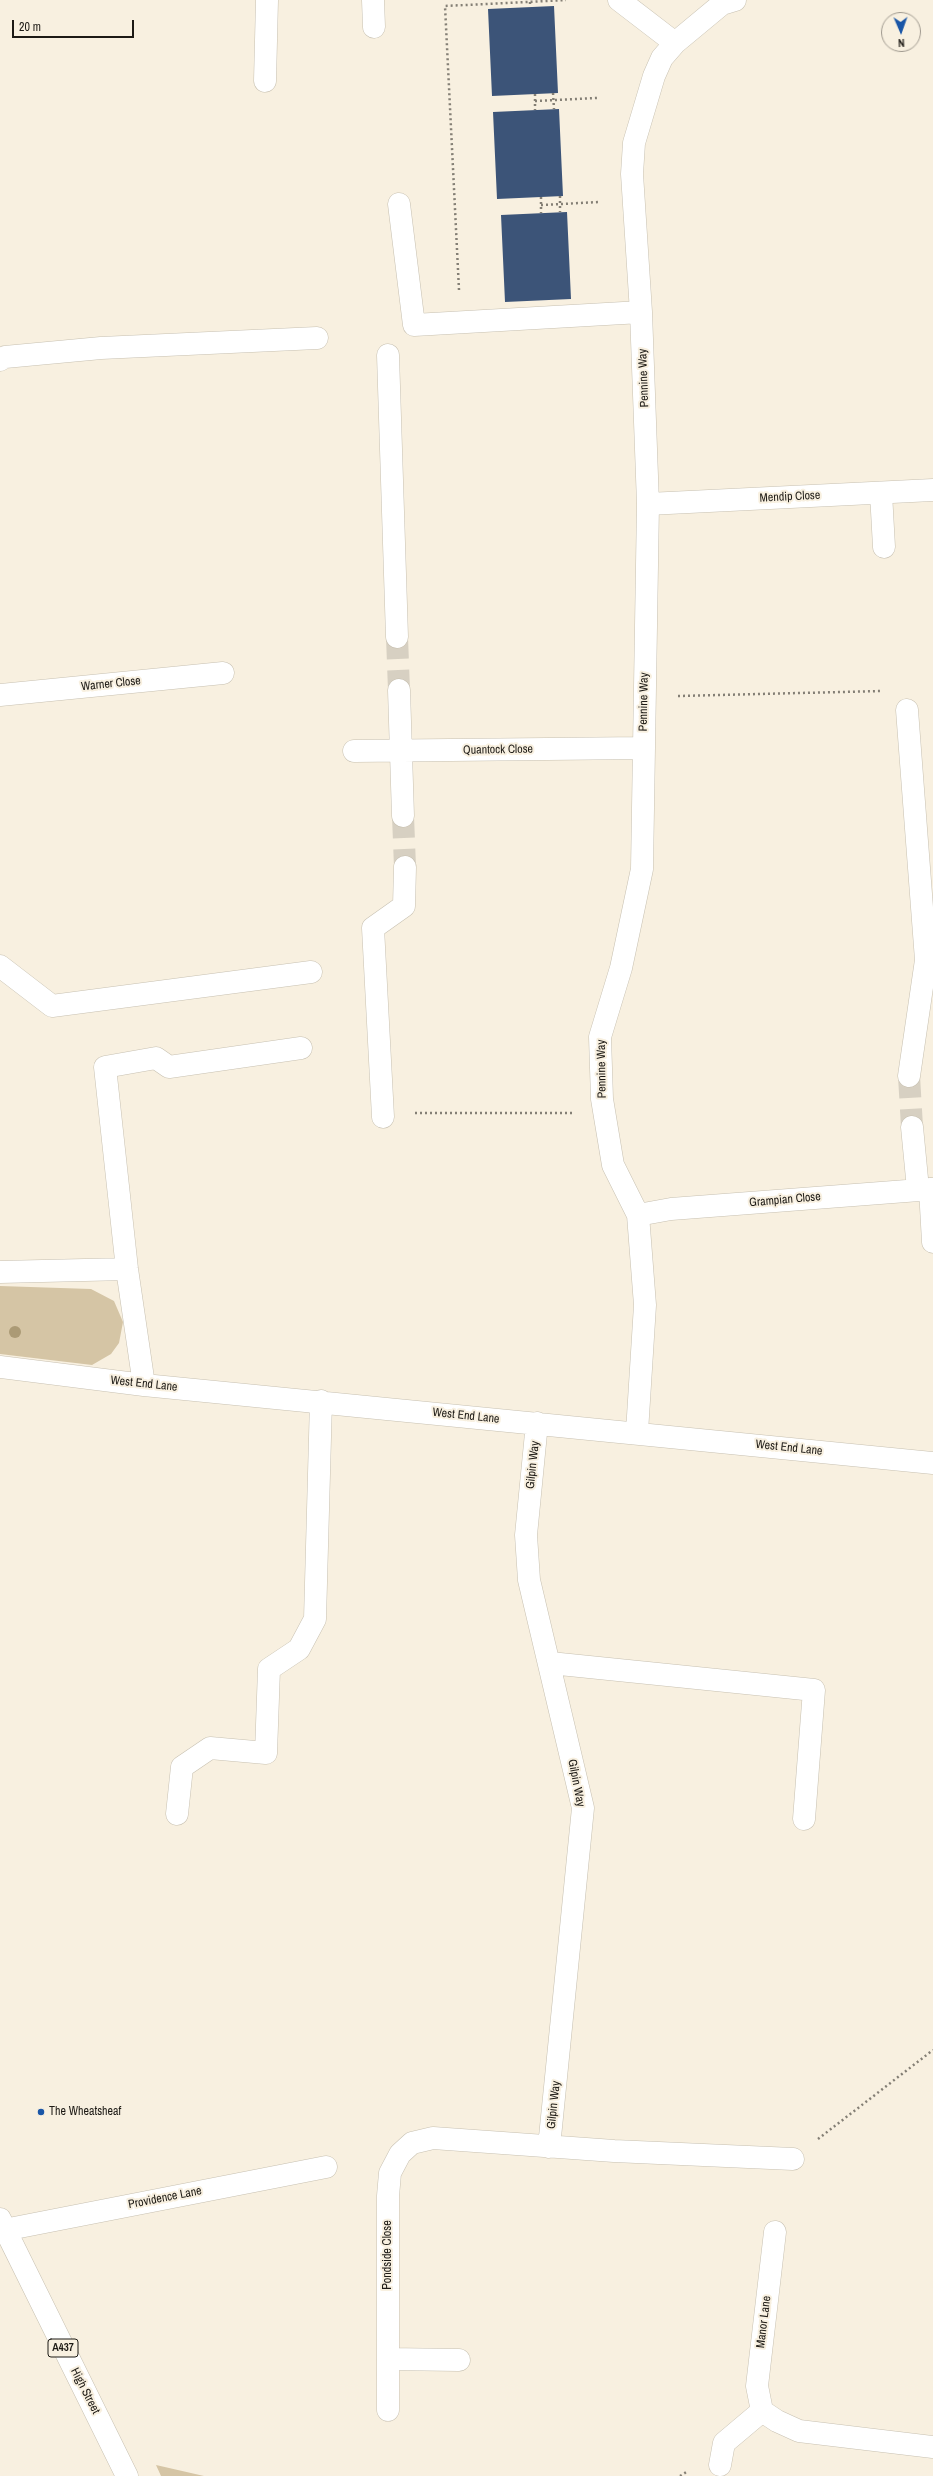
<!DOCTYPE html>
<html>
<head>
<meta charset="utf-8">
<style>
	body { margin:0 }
	#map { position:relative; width:933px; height:2476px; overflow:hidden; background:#f8f0e0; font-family:"Archivo Narrow",sans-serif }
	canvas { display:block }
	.north { position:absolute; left:881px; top:12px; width:40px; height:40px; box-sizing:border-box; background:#f8f0e0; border:1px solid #a09a8f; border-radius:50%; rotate:178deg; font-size:11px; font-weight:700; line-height:16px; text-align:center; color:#1d1a15 }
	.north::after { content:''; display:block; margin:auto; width:14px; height:18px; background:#1a56a7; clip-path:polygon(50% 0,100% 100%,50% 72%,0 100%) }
	.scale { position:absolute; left:12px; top:20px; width:122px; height:18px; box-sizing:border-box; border:2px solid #1d1a15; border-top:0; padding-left:5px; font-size:12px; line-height:14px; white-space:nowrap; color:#1d1a15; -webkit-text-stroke:3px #f8f0e0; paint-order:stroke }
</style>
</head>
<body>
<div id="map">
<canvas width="933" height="2476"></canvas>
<div class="north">N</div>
<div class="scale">20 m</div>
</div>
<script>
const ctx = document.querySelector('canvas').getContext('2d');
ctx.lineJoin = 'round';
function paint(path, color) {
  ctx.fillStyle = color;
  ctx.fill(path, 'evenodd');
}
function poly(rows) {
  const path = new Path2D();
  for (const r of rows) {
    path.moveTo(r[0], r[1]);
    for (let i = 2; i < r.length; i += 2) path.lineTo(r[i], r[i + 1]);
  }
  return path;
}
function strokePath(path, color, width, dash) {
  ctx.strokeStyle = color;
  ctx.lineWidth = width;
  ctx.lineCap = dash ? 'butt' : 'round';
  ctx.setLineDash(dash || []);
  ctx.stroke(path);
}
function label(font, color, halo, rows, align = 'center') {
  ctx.font = font + ' "Archivo Narrow",sans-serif';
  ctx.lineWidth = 4;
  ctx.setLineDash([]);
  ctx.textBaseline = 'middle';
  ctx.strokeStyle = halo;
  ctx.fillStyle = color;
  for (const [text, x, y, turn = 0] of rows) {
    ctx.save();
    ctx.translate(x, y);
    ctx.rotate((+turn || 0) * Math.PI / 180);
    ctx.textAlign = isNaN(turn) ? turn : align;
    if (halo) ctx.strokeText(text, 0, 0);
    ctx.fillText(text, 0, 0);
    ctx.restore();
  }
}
paint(poly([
	[0,1286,91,1289,114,1301,123,1322,119,1343,111,1354,92,1365,0,1354],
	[156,2465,204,2476,161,2476]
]), '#d5c5a5');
paint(poly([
	[554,6,558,93,492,96,488,9],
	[559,109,563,196,497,199,493,112],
	[567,212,571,299,505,302,501,215]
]), '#3c5478');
strokePath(poly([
	[397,637,399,690],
	[403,816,405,867],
	[909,1076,912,1127]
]), '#d7d0c2', 22, [22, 11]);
const minor = poly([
	[373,0,374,27],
	[619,0,675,43],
	[265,81,267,0],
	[399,204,414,325,641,312],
	[388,355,397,637],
	[0,360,5,357,101,348,317,338],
	[881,493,884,547],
	[648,504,933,490],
	[399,690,403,816],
	[0,695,223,673],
	[907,710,926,960,909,1076],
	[354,751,643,748],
	[0,966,52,1006,311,972],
	[383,1117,373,928,404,906,405,867],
	[912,1127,918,1189],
	[930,1189,933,1242],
	[638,1215,671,1209,933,1189],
	[0,1272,127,1269],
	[0,1367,144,1385,933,1463],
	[144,1385,127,1269,105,1067,156,1058,169,1067,301,1048],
	[537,1423,526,1535,529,1580,583,1808,549,2147],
	[637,1432,645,1305,638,1215,613,1165,602,1099,600,1037,621,968,642,869,648,504,641,312,632,174,634,143,654,76,662,58,675,43,722,4,735,0],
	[550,1663,814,1690,804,1819],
	[177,1814,182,1767,210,1748,266,1753,269,1669,299,1649,315,1619,321,1401],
	[4,2230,326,2167],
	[775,2232,757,2386,762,2411,777,2421,799,2431,933,2447],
	[388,2359,459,2360],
	[388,2410,388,2196,390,2173,400,2154,412,2143,433,2138,614,2151,793,2159],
	[720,2465,724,2443,762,2411]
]);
const major = poly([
	[0,2219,127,2476]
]);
strokePath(minor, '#c7c0b1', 23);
strokePath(major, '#c7c0b1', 23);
strokePath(poly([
	[530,2,530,7],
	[553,93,554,109],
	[535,94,535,110],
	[535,101,597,98],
	[560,196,560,212],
	[541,197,541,213],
	[541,205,600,202],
	[459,290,445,6,566,0],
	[678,696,881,691],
	[415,1113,572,1113],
	[818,2139,933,2050],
	[680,2476,688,2471]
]), '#847f75', 2.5, [2, 3]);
strokePath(minor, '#fff', 22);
strokePath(major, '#fff', 22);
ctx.fillStyle = '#ab9a75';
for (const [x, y] of [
	[15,1332]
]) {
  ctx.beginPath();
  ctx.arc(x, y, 6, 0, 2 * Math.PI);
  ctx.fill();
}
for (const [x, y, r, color] of [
	[41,2112,4,"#1a56a7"]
]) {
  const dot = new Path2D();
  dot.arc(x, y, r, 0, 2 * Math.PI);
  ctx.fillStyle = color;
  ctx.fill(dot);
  strokePath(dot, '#f8f0e0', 1.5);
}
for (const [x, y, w] of [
	[63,2348,30]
]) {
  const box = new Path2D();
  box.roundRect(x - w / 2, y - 9, w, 18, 3);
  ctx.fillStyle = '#f8f0e0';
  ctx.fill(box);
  strokePath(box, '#1d1a15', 1);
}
label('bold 11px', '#1d1a15', null, [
	["A437",63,2348]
]);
label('12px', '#1d1a15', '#f8f0e0', [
	["Pennine Way",644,378,-92],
	["Mendip Close",790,497,-3],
	["Warner Close",111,684,-6],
	["Pennine Way",644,702,-89],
	["Quantock Close",498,750,-1],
	["Pennine Way",602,1069,-91],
	["Grampian Close",785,1200,-5],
	["West End Lane",144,1384,6],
	["West End Lane",466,1416,6],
	["West End Lane",789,1448,6],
	["Gilpin Way",533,1465,-84],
	["Gilpin Way",576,1783,79],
	["Gilpin Way",554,2105,-84],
	["Providence Lane",165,2198,-11],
	["Pondside Close",388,2255,-90],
	["Manor Lane",764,2322,-83],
	["High Street",85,2391,63]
]);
label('12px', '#1d1a15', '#f8f0e0', [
	["The Wheatsheaf",49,2112]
], 'left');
</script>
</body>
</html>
